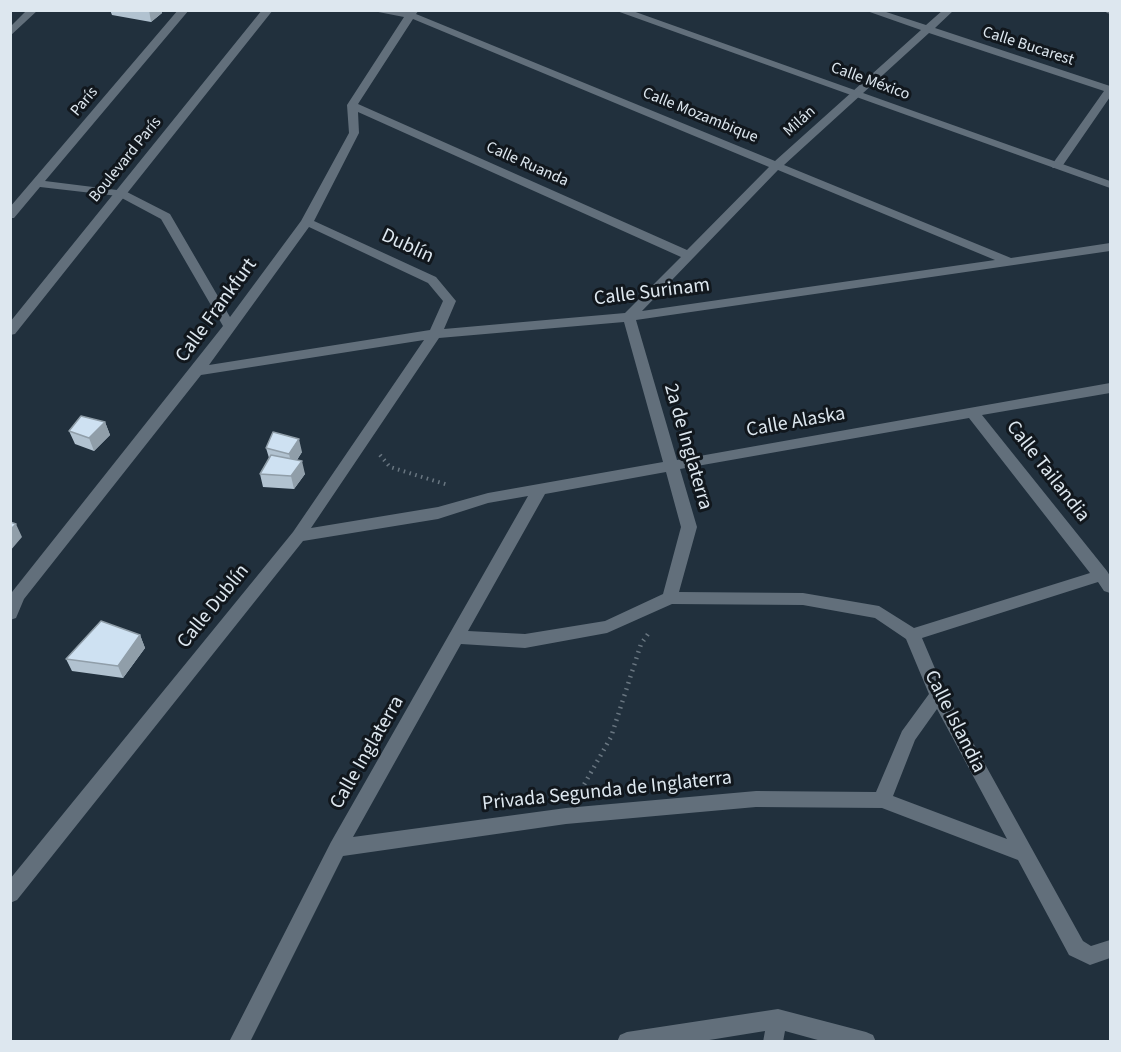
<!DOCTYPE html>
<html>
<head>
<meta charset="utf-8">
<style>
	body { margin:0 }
	#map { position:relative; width:1121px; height:1052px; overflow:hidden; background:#21303d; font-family:"Source Sans 3",sans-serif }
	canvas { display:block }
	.frame { position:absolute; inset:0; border:12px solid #dde7ef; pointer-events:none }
</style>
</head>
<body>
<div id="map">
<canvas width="1121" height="1052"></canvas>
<div class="frame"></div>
</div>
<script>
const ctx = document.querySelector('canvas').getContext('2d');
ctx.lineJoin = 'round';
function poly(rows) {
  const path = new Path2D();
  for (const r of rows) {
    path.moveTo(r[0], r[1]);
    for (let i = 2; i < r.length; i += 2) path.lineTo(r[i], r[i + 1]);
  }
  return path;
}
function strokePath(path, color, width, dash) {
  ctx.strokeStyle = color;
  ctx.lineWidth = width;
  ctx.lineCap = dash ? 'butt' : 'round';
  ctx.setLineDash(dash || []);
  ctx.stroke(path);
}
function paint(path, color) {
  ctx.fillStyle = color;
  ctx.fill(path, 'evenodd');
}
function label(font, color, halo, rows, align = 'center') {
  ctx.font = font + ' "Source Sans 3",sans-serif';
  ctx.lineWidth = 6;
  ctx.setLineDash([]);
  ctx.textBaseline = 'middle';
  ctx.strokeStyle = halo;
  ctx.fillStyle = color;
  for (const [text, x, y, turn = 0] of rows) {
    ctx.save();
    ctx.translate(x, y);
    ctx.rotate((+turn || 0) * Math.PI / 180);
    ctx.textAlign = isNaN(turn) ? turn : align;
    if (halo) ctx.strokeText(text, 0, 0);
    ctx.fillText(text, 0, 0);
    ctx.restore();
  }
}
strokePath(poly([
	[380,455,390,467,448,485]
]), '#697681', 4, [1.5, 4.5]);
strokePath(poly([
	[581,790,611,737,641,644,648,634]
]), '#697681', 4.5, [1.5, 5]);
paint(poly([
	[27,10,38,10,10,36,10,27,27,10],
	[178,10,189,10,45,181,125,191,170,214,230,317,301,221,349,133,347,105,404,17,368,10,419,10,416,14,775,161,921,30,864,10,880,10,926,25,943,10,954,10,935,28,1110,86,1110,97,1061,168,1053,168,1051,166,1104,91,929,33,784,165,1011,258,1110,243,1110,251,636,320,677,460,1110,383,1110,393,982,415,1107,571,1110,576,1110,593,1104,591,1098,582,922,638,945,692,1083,941,1091,946,1110,940,1110,958,1090,965,1069,955,1018,860,882,808,756,807,566,824,343,856,250,1042,229,1042,331,842,528,496,488,503,438,519,303,541,17,900,10,903,10,879,293,532,424,340,201,375,24,599,16,618,10,620,12,592,223,326,161,219,118,196,40,187,14,218,10,218,10,207,178,10],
	[413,19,769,167,687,250,358,104,413,19],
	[358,112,681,257,625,313,444,329,456,301,436,277,314,221,359,133,358,112],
	[778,170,995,260,642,311,778,170],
	[309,227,428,283,443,301,430,330,209,365,309,227],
	[624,322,663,462,488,493,438,507,311,528,439,338,624,322],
	[969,418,1090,573,914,628,879,606,803,593,679,592,697,527,680,469,969,418],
	[666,472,681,527,663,594,605,621,525,634,468,631,545,494,666,472],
	[672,604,803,605,875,618,906,639,929,694,902,731,876,792,756,791,566,808,353,837,461,644,525,648,607,633,672,604],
	[937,709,1007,839,893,796,915,740,937,709],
	[1104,10,1110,10,1110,14,1107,13,1104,10],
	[778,1009,866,1032,873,1035,876,1042,825,1042,785,1031,783,1042,763,1042,765,1031,697,1042,617,1042,620,1035,627,1032,778,1009]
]), '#626f7b');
paint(poly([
	[262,10,273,10,15,334,10,335,10,322,262,10],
	[614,10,630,10,1110,181,1110,188,614,10]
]), '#626f7b');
paint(poly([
	[110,10,161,10,162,13,151,22,112,15],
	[105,422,110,435,94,451,75,444,69,431],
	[266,448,302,452,297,460,305,474,294,489,263,487,260,474,269,458],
	[140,635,145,648,123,678,72,671,66,659]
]), '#b1c2d0');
paint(poly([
	[149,10,161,10,162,13,151,22],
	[105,422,110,435,94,451,89,438],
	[299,439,302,452,292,467,289,454],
	[302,461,305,474,294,489,291,476],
	[16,524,22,537,10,551,10,530],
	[140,635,145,648,123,678,118,666]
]), '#909ea9');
const building = poly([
	[81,416,105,422,89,438,69,431,81,416],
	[273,432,299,439,289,454,266,448,273,432],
	[271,455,302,461,291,476,260,474,271,455],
	[10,522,16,524,10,530,10,522],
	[101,621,140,635,118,666,66,659,101,621]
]);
paint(building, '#cee1f2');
strokePath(building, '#909ea9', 1.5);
label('16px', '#dde7ef', '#11171d', [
	["Calle Bucarest",1028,47,18],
	["Calle México",870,82,20],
	["París",85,102,-50],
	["Calle Mozambique",700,116,22],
	["Milán",800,122,-42],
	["Boulevard París",126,160,-51],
	["Calle Ruanda",527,165,24]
]);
label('20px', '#dde7ef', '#11171d', [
	["Dublín",407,247,25],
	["Calle Surinam",652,293,-7],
	["Calle Frankfurt",217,311,-54],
	["Calle Alaska",796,423,-10],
	["2a de Inglaterra",687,447,74],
	["Calle Tailandia",1047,472,52],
	["Calle Dublín",214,607,-51],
	["Calle Islandia",954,722,63],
	["Calle Inglaterra",368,753,-60],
	["Privada Segunda de Inglaterra",607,792,-6]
]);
</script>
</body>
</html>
